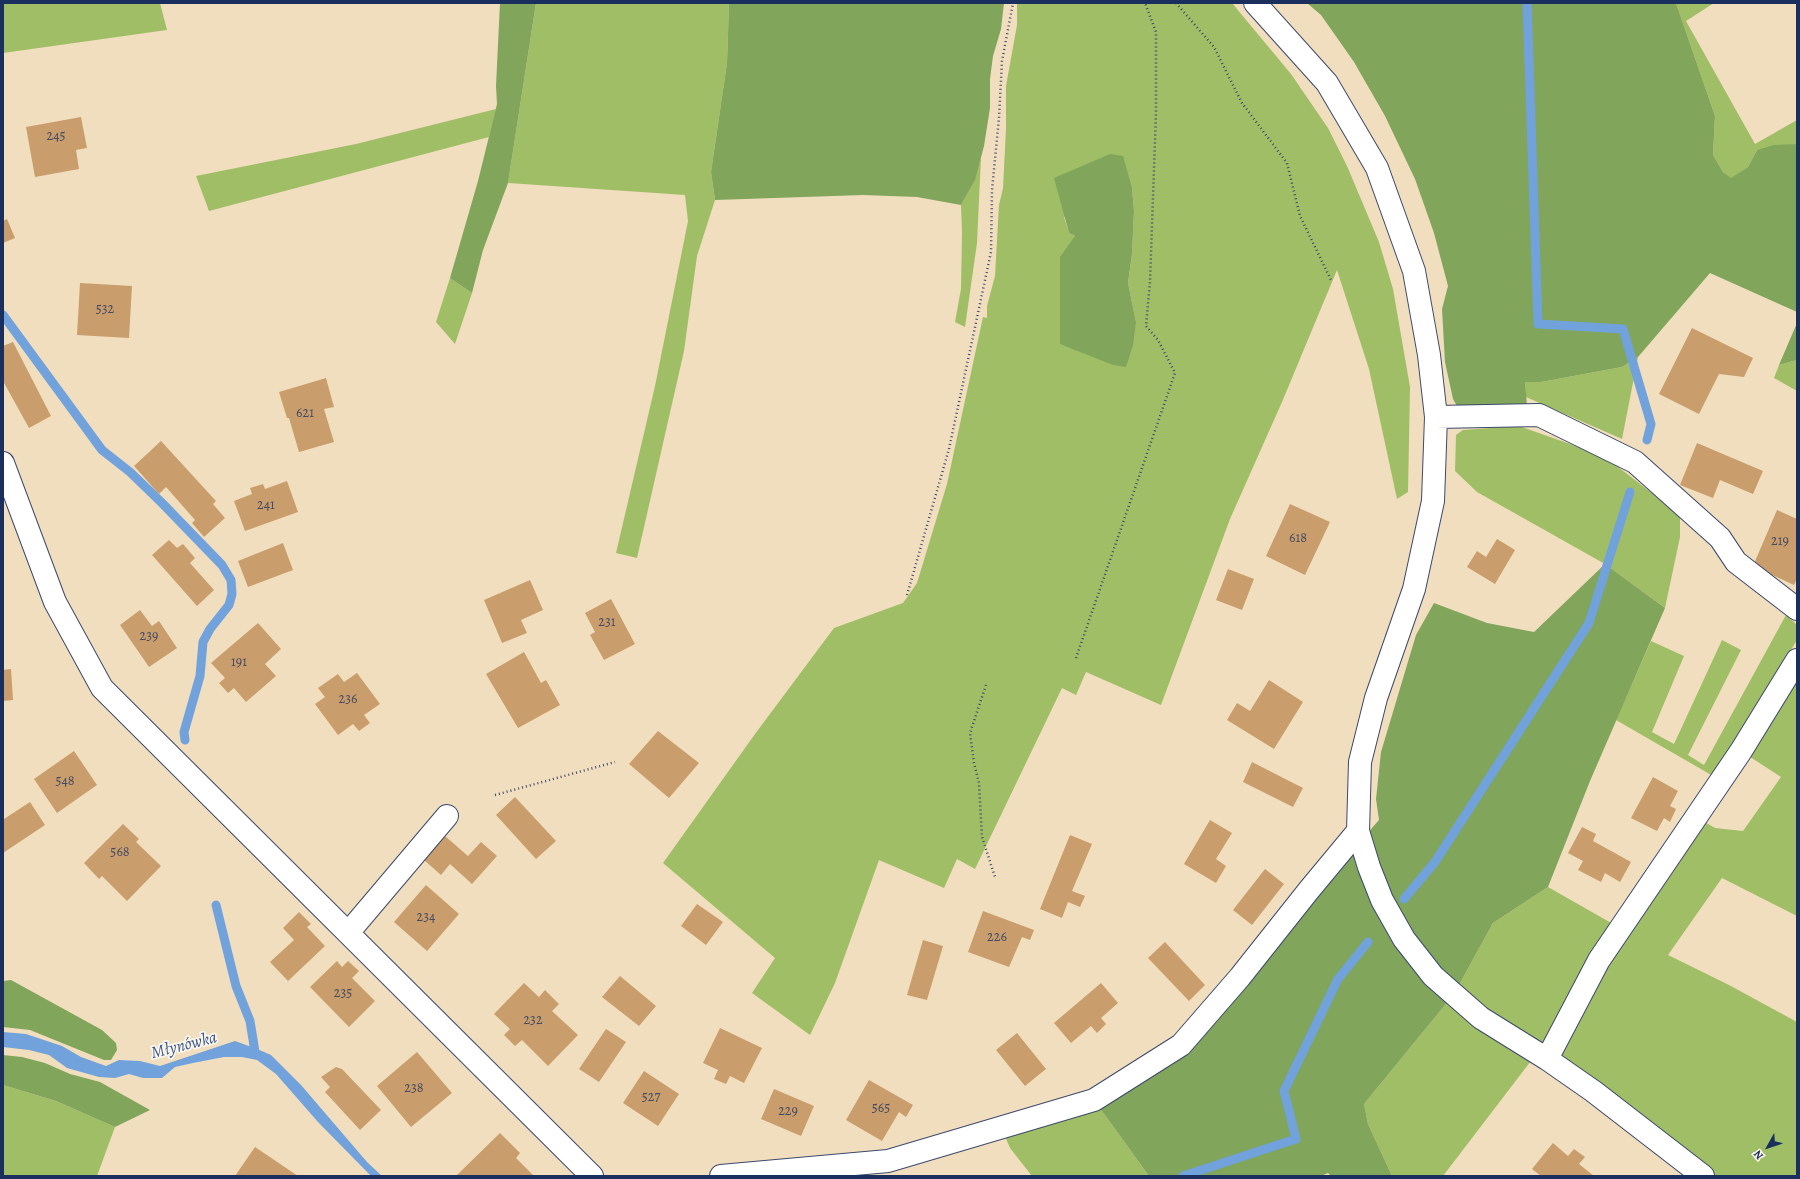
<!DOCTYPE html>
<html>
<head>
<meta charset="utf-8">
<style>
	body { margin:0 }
	#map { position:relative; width:1800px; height:1179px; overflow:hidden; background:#f1debe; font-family:Alegreya,serif }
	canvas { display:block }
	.frame { position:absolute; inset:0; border:4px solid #1b2f5e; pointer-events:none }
	.north { position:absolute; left:1748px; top:1127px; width:40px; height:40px; -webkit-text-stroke:3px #fbf7ec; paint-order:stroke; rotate:230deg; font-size:11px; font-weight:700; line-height:16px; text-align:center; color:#1b2f5e }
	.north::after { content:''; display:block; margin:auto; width:14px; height:18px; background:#1b2f5e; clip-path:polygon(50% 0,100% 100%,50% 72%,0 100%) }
</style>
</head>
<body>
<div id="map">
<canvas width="1800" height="1179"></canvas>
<div class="frame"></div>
<div class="north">N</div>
</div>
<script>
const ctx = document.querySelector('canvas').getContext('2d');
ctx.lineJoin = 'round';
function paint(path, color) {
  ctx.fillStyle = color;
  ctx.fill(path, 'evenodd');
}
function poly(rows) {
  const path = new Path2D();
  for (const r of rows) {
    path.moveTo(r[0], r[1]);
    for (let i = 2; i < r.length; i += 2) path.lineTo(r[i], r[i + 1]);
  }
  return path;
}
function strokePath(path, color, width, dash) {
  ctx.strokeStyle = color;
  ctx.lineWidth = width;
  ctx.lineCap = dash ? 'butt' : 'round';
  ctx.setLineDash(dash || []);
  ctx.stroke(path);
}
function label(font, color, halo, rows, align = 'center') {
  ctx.font = font + ' Alegreya,serif';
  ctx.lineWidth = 3.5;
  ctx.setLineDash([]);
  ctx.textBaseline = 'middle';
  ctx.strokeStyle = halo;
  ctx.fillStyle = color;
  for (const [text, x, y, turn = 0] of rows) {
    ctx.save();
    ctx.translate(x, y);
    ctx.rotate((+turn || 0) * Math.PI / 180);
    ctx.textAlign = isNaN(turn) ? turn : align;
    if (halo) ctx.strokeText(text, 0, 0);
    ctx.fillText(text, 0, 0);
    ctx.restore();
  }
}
paint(poly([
	[3,3,160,3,167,30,3,53],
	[536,3,729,3,727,63,711,172,715,200,697,256,684,351,637,558,616,553,655,386,688,221,685,195,508,183],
	[1017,3,1232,3,1291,74,1328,128,1347,166,1379,242,1393,289,1410,387,1408,492,1397,499,1369,369,1337,270,1282,402,1230,519,1161,705,1086,672,1076,695,1062,688,975,869,957,859,944,888,879,860,835,983,810,1035,752,993,775,958,663,863,755,734,834,628,903,603,917,583,947,484,983,317,987,318,987,306,995,276,999,205,1003,188,1006,129,1006,86,1017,25],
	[1132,188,1134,211,1132,254,1128,283,1136,322,1082,351,1060,344,1075,236,1069,233,1064,217],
	[1676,3,1714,3,1686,21,1755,144,1797,120,1797,144,1757,150,1748,167,1731,179,1723,172,1713,155,1715,116],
	[496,109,489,137,209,211,196,176,356,144],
	[981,157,977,243,965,327,955,322,961,289,962,232,961,205,974,181],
	[450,278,472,293,455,344,436,322],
	[1638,357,1622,439,1526,397,1525,382,1541,382,1622,367],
	[1797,360,1797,391,1774,378,1779,365],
	[1519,426,1604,456,1680,515,1680,537,1665,608,1605,564,1477,492,1455,471,1456,435,1463,430],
	[1786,615,1797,625,1797,640,1713,776,1616,720,1651,641,1684,656,1652,732,1674,744,1722,640,1741,650,1688,755,1704,765],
	[1797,660,1797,916,1722,878,1668,955,1729,985,1797,1022,1797,1176,1703,1176,1537,1053,1443,1176,1392,1176,1368,1124,1364,1104,1454,994,1493,923,1548,887,1620,928,1696,817,1715,828,1743,831,1781,777,1741,751],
	[3,1085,56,1101,115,1127,97,1176,3,1176],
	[1094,1100,1149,1176,1032,1176,1010,1148,1001,1127]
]), '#a0be66');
paint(poly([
	[500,3,536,3,508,183,483,250,472,293,450,278,478,181,497,104,496,86],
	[729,3,1004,3,1001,29,993,56,990,79,990,108,984,146,975,180,961,205,917,197,863,195,715,200,711,172,727,63],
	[1307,3,1676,3,1715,116,1713,155,1723,172,1731,178,1748,167,1757,150,1774,145,1797,144,1797,312,1710,273,1638,357,1622,367,1541,382,1525,382,1528,416,1463,417,1453,399,1445,362,1442,309,1448,286,1434,233,1415,179,1385,116,1354,62,1321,15],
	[1110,154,1123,156,1132,188,1134,211,1132,254,1128,283,1136,322,1133,345,1126,367,1113,365,1060,344,1060,257,1075,236,1069,233,1054,178],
	[1797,323,1797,360,1779,365],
	[1605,564,1665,608,1590,781,1548,887,1493,923,1454,994,1364,1104,1368,1124,1392,1176,1331,1176,1328,1173,1321,1176,1149,1176,1094,1100,1181,1045,1379,820,1376,799,1381,752,1416,635,1434,603,1487,623,1534,632],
	[11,980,102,1030,116,1043,117,1050,111,1060,104,1060,30,1030,3,1027,3,981],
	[3,1055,22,1057,45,1063,70,1074,100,1082,150,1110,115,1127,56,1101,3,1085]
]), '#80a55b');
paint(poly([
	[3,1032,26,1034,62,1046,81,1057,106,1066,119,1060,140,1061,160,1066,235,1041,257,1049,271,1055,301,1085,367,1162,382,1176,371,1176,318,1122,276,1074,257,1060,242,1057,224,1057,193,1063,175,1067,162,1078,143,1078,129,1074,115,1078,99,1077,67,1068,49,1055,29,1050,3,1047]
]), '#71a2db');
strokePath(poly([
	[1527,3,1538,324,1623,329,1651,424,1647,440],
	[3,315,102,450,130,472,162,503,222,565,231,580,232,594,229,605,210,629,203,642,200,676,184,732,185,740],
	[1404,899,1435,862,1589,623,1630,492],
	[216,905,236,986,250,1021,255,1052],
	[1183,1176,1296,1139,1284,1091,1338,979,1368,942]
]), '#71a2db', 9);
paint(poly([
	[81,117,87,148,76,150,79,169,35,177,26,127],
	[7,219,15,238,3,243,3,221],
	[80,283,132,286,129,338,77,335],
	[1692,328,1753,358,1744,377,1719,374,1699,414,1659,394],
	[13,342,51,416,29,428,3,381,3,346],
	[326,378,334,407,324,409,334,442,299,452,289,418,287,418,279,392],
	[161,441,216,501,213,504,225,518,204,537,192,523,195,520,166,487,159,494,134,466],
	[1697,443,1763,471,1753,494,1720,480,1713,498,1680,485],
	[287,481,298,512,245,531,234,501,252,494,250,488,263,484,265,489],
	[1290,504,1330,522,1305,575,1266,556],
	[1777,510,1797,519,1797,579,1794,585,1753,566],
	[1497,539,1515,550,1495,584,1467,567,1477,551,1486,557],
	[169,540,177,548,183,544,195,558,190,563,214,590,197,606,152,555],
	[283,543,293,570,248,587,238,561],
	[1228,569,1254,579,1242,610,1216,600],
	[530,580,543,610,521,620,527,633,502,643,484,600],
	[611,599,635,644,604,660,590,635,595,632,585,613],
	[140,610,152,626,159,621,177,648,149,667,120,625],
	[258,623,281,649,265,664,276,676,246,702,234,688,228,693,219,683,225,678,211,663],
	[524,652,541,683,546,680,560,705,518,728,486,674],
	[11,669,13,700,3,701,3,670],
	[357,673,380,704,364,715,370,723,359,731,353,724,338,735,315,704,325,697,318,688,338,674,344,682],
	[1269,680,1303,702,1274,749,1227,720,1237,703,1250,711],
	[658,731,699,763,669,798,629,764],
	[74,751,97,785,57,813,34,779],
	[1252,762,1303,788,1293,807,1243,782],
	[1653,777,1678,791,1670,806,1676,809,1670,822,1664,818,1657,831,1631,818],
	[515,797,556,841,536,859,496,815],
	[30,802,45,825,3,853,3,817,4,819],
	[1210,820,1232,833,1216,859,1226,866,1216,883,1184,864],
	[123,824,139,839,136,842,161,866,127,901,102,876,99,879,84,863],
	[1582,827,1596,834,1593,841,1631,862,1620,882,1605,873,1601,882,1578,870,1583,861,1568,853],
	[1070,835,1092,844,1072,891,1085,896,1080,907,1068,902,1062,918,1040,909],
	[445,836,468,856,481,842,497,856,472,884,450,864,441,875,424,860],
	[1265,869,1284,884,1252,925,1233,910],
	[426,885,459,914,427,951,394,922],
	[697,904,723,922,706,945,681,926],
	[983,911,1034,930,1030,940,1022,937,1009,967,968,952],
	[299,912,311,924,307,927,325,946,288,981,270,962,294,940,283,928],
	[923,940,943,946,927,1000,907,995],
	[1165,942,1205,985,1189,1001,1148,958],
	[337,961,342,967,348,961,359,971,352,978,375,1001,349,1027,310,987],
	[620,976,656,1006,639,1026,602,997],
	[524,983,539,997,545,990,559,1004,552,1011,578,1035,548,1066,522,1040,515,1046,504,1035,510,1029,494,1014],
	[1101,983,1118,1003,1101,1018,1106,1024,1097,1033,1091,1026,1071,1043,1054,1023],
	[720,1028,762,1048,744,1083,730,1076,726,1084,714,1079,718,1070,703,1063],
	[606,1029,626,1042,599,1082,579,1069],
	[1017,1033,1046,1069,1025,1086,996,1050],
	[417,1052,452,1093,411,1127,377,1086],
	[336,1067,342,1069,381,1110,360,1130,325,1092,330,1087,321,1077],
	[644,1071,679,1094,658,1126,623,1103],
	[869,1080,913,1105,906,1117,899,1112,882,1141,846,1120],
	[774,1089,814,1106,801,1136,761,1119],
	[500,1133,520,1153,516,1158,533,1175,456,1176],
	[1553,1143,1568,1156,1574,1149,1585,1157,1579,1164,1594,1176,1541,1176,1532,1169],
	[255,1147,298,1176,235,1176]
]), '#c99e6c');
const minor = poly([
	[1255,3,1327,83,1377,168,1414,271,1429,355,1436,417,1433,501,1414,589,1376,698,1360,762,1358,831,1369,867,1382,900,1404,939,1433,976,1481,1018,1547,1059,1593,1091,1703,1176],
	[1436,417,1539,415,1635,462,1720,538,1736,562,1797,609],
	[3,463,55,602,102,688,592,1176],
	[348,933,447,816],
	[1547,1059,1599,960,1741,751,1797,660],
	[721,1176,888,1161,1094,1100,1181,1045,1240,977,1309,890,1358,831]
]);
strokePath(minor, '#3b496c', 24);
strokePath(poly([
	[1176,3,1214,47,1242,103,1287,163,1300,216,1331,280],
	[907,595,949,449,991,252,992,190,999,118,1002,61,1013,3],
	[1076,658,1175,373,1158,340,1146,326,1150,282,1156,113,1156,32,1145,3],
	[986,685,970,733,974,763,979,783,982,837,995,877],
	[495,795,615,762]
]), '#3b496c', 2.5, [1, 3]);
strokePath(minor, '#fff', 22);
label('14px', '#464b62', null, [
	["245",56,137],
	["532",105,310],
	["621",305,414],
	["241",266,506],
	["618",1298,539],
	["219",1780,542],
	["231",607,623],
	["239",149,637],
	["191",239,663],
	["236",348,700],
	["548",65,782],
	["568",120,853],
	["234",426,918],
	["226",997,938],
	["235",343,994],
	["232",533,1021],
	["238",414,1089],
	["527",651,1098],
	["565",881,1109],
	["229",788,1112]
]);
label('italic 17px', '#39578a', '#fbf7ec', [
	["Młynówka",184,1046,-14]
]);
</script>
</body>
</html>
